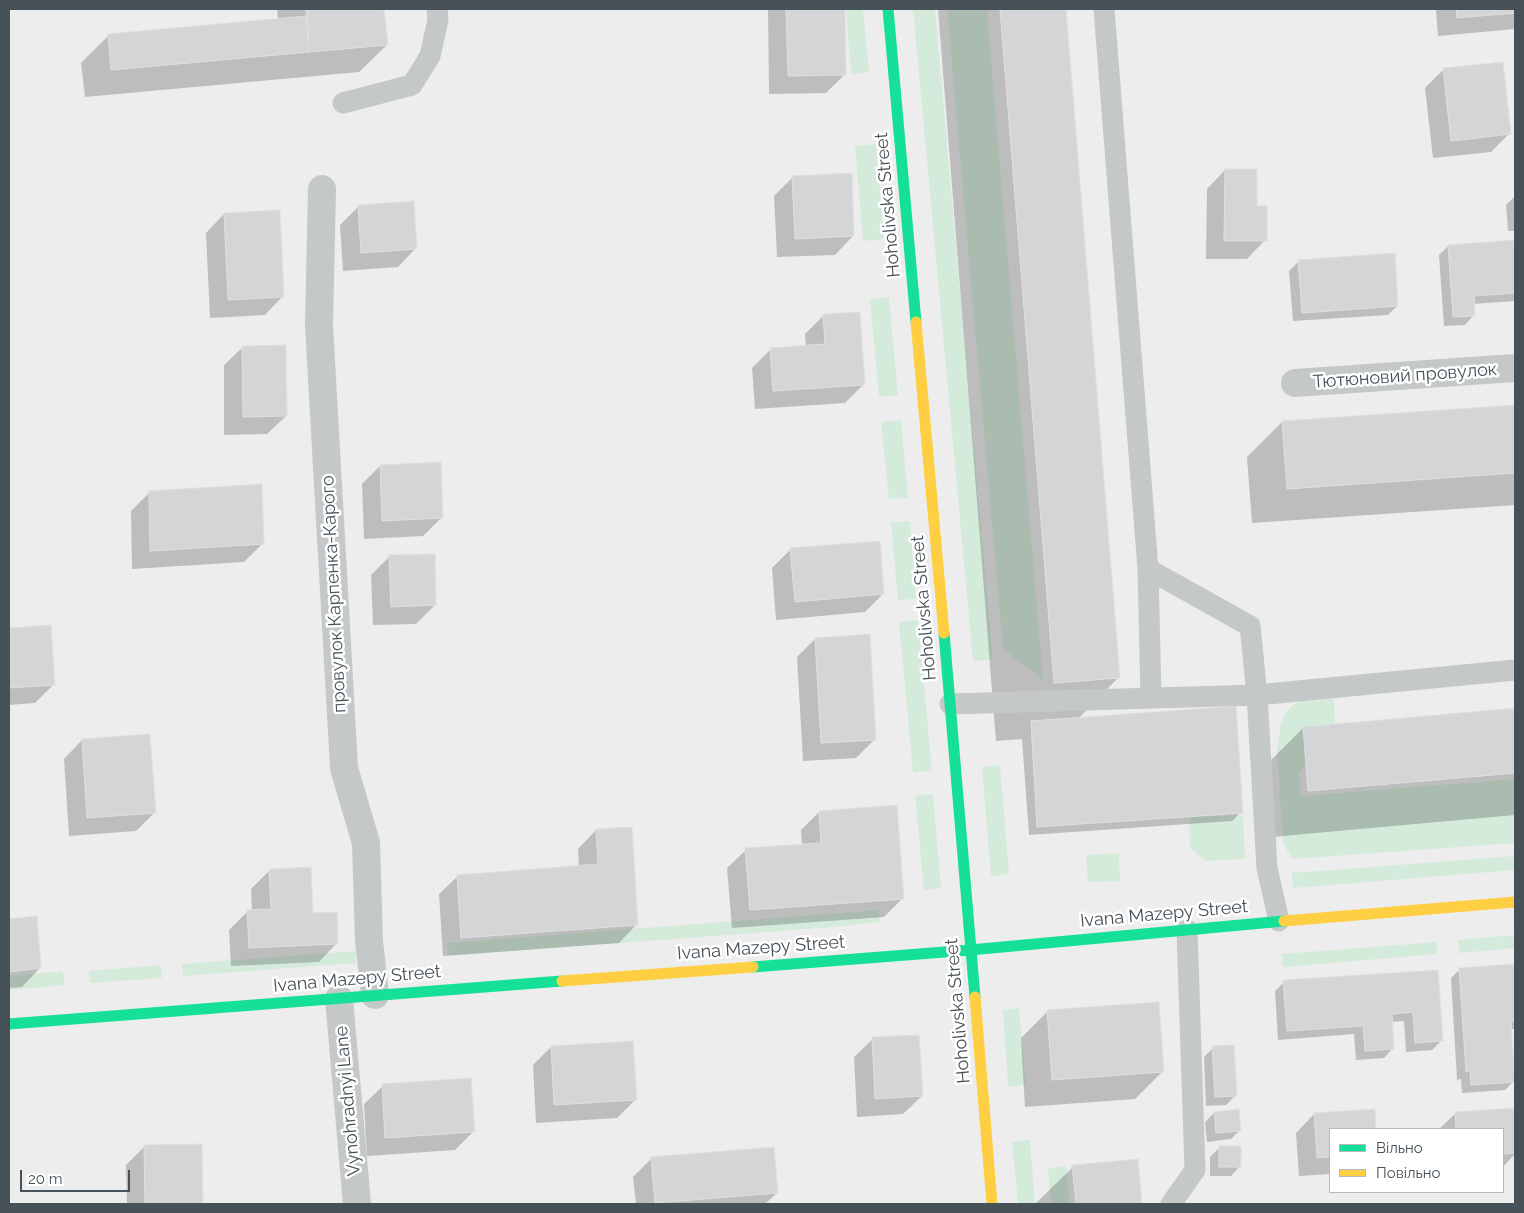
<!DOCTYPE html>
<html>
<head>
<meta charset="utf-8">
<style>
	body { margin:0 }
	#map { position:relative; width:1524px; height:1213px; overflow:hidden; background:#eeeded; font-family:Raleway,sans-serif }
	canvas { display:block }
	.frame { position:absolute; inset:0; border:10px solid #475158; pointer-events:none }
	.legend { position:absolute; left:1329px; top:1128px; width:175px; height:65px; box-sizing:border-box; background:#fff; border:1px solid #b5b9bc; margin:0; padding:6px 9px; list-style:none; font-size:15px; color:#475158 }
	.legend li { display:flex; align-items:center; gap:10px; height:25px }
	.legend b { width:25px; border:1px solid #b5b9bc }
	.scale { position:absolute; left:20px; top:1170px; width:110px; height:22px; box-sizing:border-box; border:2px solid #475158; border-top:0; padding-left:6px; font-size:15px; line-height:18px; white-space:nowrap; color:#475158; -webkit-text-stroke:4px #fff; paint-order:stroke }
</style>
</head>
<body>
<div id="map">
<canvas width="1524" height="1213"></canvas>
<div class="frame"></div>
<ul class="legend">
<li><b style="height:6px;background:#16e098"></b>Вільно</li>
<li><b style="height:6px;background:#ffcf43"></b>Повільно</li>
</ul>
<div class="scale">20 m</div>
</div>
<script>
const ctx = document.querySelector('canvas').getContext('2d');
ctx.lineJoin = 'round';
function paint(path, color) {
  ctx.fillStyle = color;
  ctx.fill(path, 'evenodd');
}
function poly(rows) {
  const path = new Path2D();
  for (const r of rows) {
    path.moveTo(r[0], r[1]);
    for (let i = 2; i < r.length; i += 2) path.lineTo(r[i], r[i + 1]);
  }
  return path;
}
function strokePath(path, color, width, dash) {
  ctx.strokeStyle = color;
  ctx.lineWidth = width;
  ctx.lineCap = dash ? 'butt' : 'round';
  ctx.setLineDash(dash || []);
  ctx.stroke(path);
}
function label(font, color, halo, rows, align = 'center') {
  ctx.font = font + ' Raleway,sans-serif';
  ctx.lineWidth = 5;
  ctx.setLineDash([]);
  ctx.textBaseline = 'middle';
  ctx.strokeStyle = halo;
  ctx.fillStyle = color;
  for (const [text, x, y, turn = 0] of rows) {
    ctx.save();
    ctx.translate(x, y);
    ctx.rotate((+turn || 0) * Math.PI / 180);
    ctx.textAlign = isNaN(turn) ? turn : align;
    if (halo) ctx.strokeText(text, 0, 0);
    ctx.fillText(text, 0, 0);
    ctx.restore();
  }
}
paint(poly([
	[846,9,863,9,869,72,851,74],
	[913,9,935,9,993,660,973,661],
	[947,9,987,9,1043,680,1003,649],
	[876,144,884,239,863,241,855,146],
	[889,297,898,395,879,397,870,299],
	[901,420,908,498,889,499,881,422],
	[910,521,916,599,898,600,891,523],
	[918,620,932,771,913,772,899,622],
	[1334,699,1335,724,1299,773,1301,796,1515,779,1515,843,1292,859,1283,843,1277,750,1281,724,1286,712,1293,705,1302,701],
	[1000,765,1009,873,991,877,982,767],
	[933,794,941,888,924,890,915,796],
	[1243,815,1245,859,1206,861,1190,848,1189,822,1192,817],
	[1119,853,1120,881,1088,882,1086,855],
	[1515,856,1515,870,1293,888,1292,873],
	[879,910,880,922,833,927,449,956,448,943],
	[1515,935,1515,948,1459,953,1458,940],
	[1437,942,1437,954,1283,967,1282,954],
	[355,951,356,963,183,976,182,964],
	[161,965,162,978,90,983,89,971],
	[63,971,65,985,9,990,9,976],
	[1019,1008,1026,1085,1008,1087,1003,1010],
	[1030,1140,1035,1204,1018,1204,1012,1142],
	[1066,1166,1070,1204,1051,1204,1048,1168]
]), '#d4ebdb');
paint(poly([
	[277,9,383,9,387,45,359,72,85,97,81,63,109,35,278,20],
	[768,9,844,9,845,74,826,93,769,94],
	[938,9,1065,9,1118,678,1078,719,1241,812,1232,821,1029,835,1022,739,996,741],
	[1436,9,1515,9,1515,29,1438,36],
	[1443,70,1510,133,1491,152,1433,158,1425,88],
	[1225,170,1255,208,1265,240,1247,259,1206,259,1207,189],
	[793,177,853,236,835,255,777,257,774,196],
	[1515,196,1515,231,1508,231,1506,205],
	[358,207,416,248,398,267,343,271,340,225],
	[224,214,283,296,265,315,210,318,206,233],
	[1515,241,1515,301,1473,304,1474,315,1465,325,1444,326,1439,255,1448,246],
	[1298,262,1397,306,1388,315,1293,321,1289,271],
	[824,315,864,384,845,403,755,409,752,368,771,349,806,347,805,334],
	[243,347,286,416,267,434,224,435,224,365],
	[1515,406,1515,505,1252,523,1247,457,1282,422],
	[380,466,442,517,423,536,364,539,362,484],
	[150,492,263,543,244,562,132,569,131,511],
	[790,550,883,594,865,612,776,620,772,568],
	[390,556,435,605,416,624,373,625,371,575],
	[50,626,53,685,35,703,9,705,9,629],
	[815,639,875,739,856,758,803,761,797,657],
	[1515,709,1515,815,1261,838,1256,775,1303,728],
	[82,740,155,812,136,831,69,836,64,759],
	[819,812,903,898,884,917,732,928,727,868,746,850,802,846,801,830],
	[596,830,637,924,619,943,443,956,439,894,458,876,579,867,578,849],
	[269,871,312,915,337,943,319,962,231,966,229,930,248,911,252,911,251,889],
	[36,917,40,968,22,987,9,988,9,920],
	[1515,965,1515,1029,1510,1029,1514,1081,1505,1090,1462,1093,1461,1079,1457,1080,1451,978,1460,969],
	[1437,971,1441,1041,1432,1050,1406,1052,1404,1021,1391,1022,1393,1048,1384,1058,1356,1060,1354,1034,1278,1040,1275,991,1284,982],
	[1048,1011,1162,1072,1135,1099,1025,1107,1021,1038],
	[873,1039,922,1096,903,1114,857,1117,854,1057],
	[551,1047,636,1099,617,1118,536,1123,533,1065],
	[1213,1048,1235,1096,1226,1105,1206,1106,1204,1057],
	[383,1086,473,1132,455,1150,367,1156,364,1104],
	[1514,1109,1515,1154,1503,1167,1503,1129,1439,1129,1456,1113],
	[1374,1111,1375,1129,1330,1129,1330,1174,1299,1176,1296,1133,1314,1114],
	[1214,1113,1240,1130,1231,1139,1207,1142,1205,1122],
	[201,1145,202,1204,127,1204,126,1165,145,1146],
	[1220,1147,1240,1166,1231,1176,1210,1176,1210,1157],
	[652,1158,777,1193,765,1204,636,1204,633,1177],
	[1137,1161,1141,1204,1035,1204,1073,1167]
]), '#0003');
const building = poly([
	[306,9,384,9,388,45,309,52,306,9],
	[786,9,845,9,846,75,788,76,786,9],
	[1000,9,1066,9,1120,678,1054,683,1000,9],
	[1456,9,1515,9,1515,13,1457,18,1456,9],
	[307,16,309,52,111,70,108,34,307,16],
	[1503,62,1511,134,1451,141,1443,68,1503,62],
	[1225,169,1257,169,1257,206,1267,206,1267,241,1224,241,1225,169],
	[852,173,854,236,795,239,792,176,852,173],
	[414,201,417,249,361,253,358,205,414,201],
	[280,210,284,297,228,300,224,213,280,210],
	[1515,240,1515,293,1474,296,1475,316,1453,317,1448,245,1515,240],
	[1395,253,1398,306,1302,313,1298,260,1395,253],
	[860,312,865,385,773,391,770,348,825,344,823,314,860,312],
	[286,345,287,416,243,417,242,346,286,345],
	[1515,405,1515,473,1287,489,1282,421,1515,405],
	[441,462,443,518,382,521,380,465,441,462],
	[262,484,264,544,150,551,149,491,262,484],
	[880,541,884,594,795,602,790,548,880,541],
	[435,554,436,605,391,607,389,555,435,554],
	[51,625,55,685,9,688,9,628,51,625],
	[870,634,876,740,821,743,815,638,870,634],
	[1236,706,1243,813,1037,827,1031,721,1236,706],
	[1515,708,1515,773,1308,791,1303,727,1515,708],
	[150,734,156,813,87,818,82,739,150,734],
	[897,805,904,899,750,910,745,848,821,843,819,811,897,805],
	[632,827,638,925,461,938,457,875,598,864,596,829,632,827],
	[311,867,313,913,337,912,338,944,249,948,247,910,271,909,269,869,311,867],
	[37,916,41,968,9,972,9,919,37,916],
	[1515,964,1515,1021,1511,1021,1515,1082,1471,1085,1470,1071,1466,1072,1459,968,1515,964],
	[1438,970,1443,1041,1415,1043,1413,1012,1392,1014,1394,1049,1365,1051,1363,1026,1287,1031,1283,980,1438,970],
	[1159,1002,1164,1072,1052,1080,1047,1010,1159,1002],
	[919,1035,923,1096,875,1099,872,1037,919,1035],
	[633,1041,637,1100,554,1105,551,1046,633,1041],
	[1234,1045,1237,1096,1215,1097,1212,1046,1234,1045],
	[471,1078,475,1132,385,1138,382,1084,471,1078],
	[1515,1108,1515,1153,1503,1154,1503,1129,1456,1129,1455,1112,1515,1108],
	[1239,1109,1241,1131,1216,1133,1214,1112,1239,1109],
	[1375,1109,1376,1129,1330,1129,1330,1157,1317,1158,1314,1113,1375,1109],
	[202,1144,203,1204,145,1204,144,1145,202,1144],
	[1219,1146,1241,1146,1241,1167,1219,1167,1219,1146],
	[774,1147,778,1193,655,1203,651,1157,774,1147],
	[1138,1159,1142,1204,1076,1204,1072,1165,1138,1159]
]);
paint(building, '#d4d5d6');
strokePath(building, '#dfdfe0', 1);
strokePath(poly([
	[1104,9,1148,569,1250,626,1257,695,1267,868,1279,921],
	[343,103,412,85,430,56,438,20,437,9],
	[1148,569,1151,698],
	[950,704,1257,695,1515,670],
	[1171,1204,1195,1170,1187,930]
]), '#c5c8c9', 21);
strokePath(poly([
	[322,189,319,325,344,768,366,843,369,941,375,995],
	[1295,383,1515,368],
	[339,999,357,1204]
]), '#c5c8c9', 28);
strokePath(poly([
	[888,9,916,322],
	[944,633,975,997],
	[753,967,970,950,1284,921],
	[9,1024,562,981]
]), '#16e098', 11);
strokePath(poly([
	[916,322,944,633],
	[1284,921,1515,902],
	[562,981,753,967],
	[975,997,992,1204]
]), '#ffcf43', 11);
label('18px', '#475158', '#fff', [
	["Hoholivska Street",888,205,-95],
	["Тютюновий провулок",1405,376,-4],
	["провулок Карпенка-Карого",334,594,-93],
	["Hoholivska Street",924,608,-95],
	["Ivana Mazepy Street",1164,914,-5],
	["Ivana Mazepy Street",761,948,-4],
	["Ivana Mazepy Street",357,979,-5],
	["Hoholivska Street",958,1011,-95],
	["Vynohradnyi Lane",348,1101,-95]
]);
</script>
</body>
</html>
